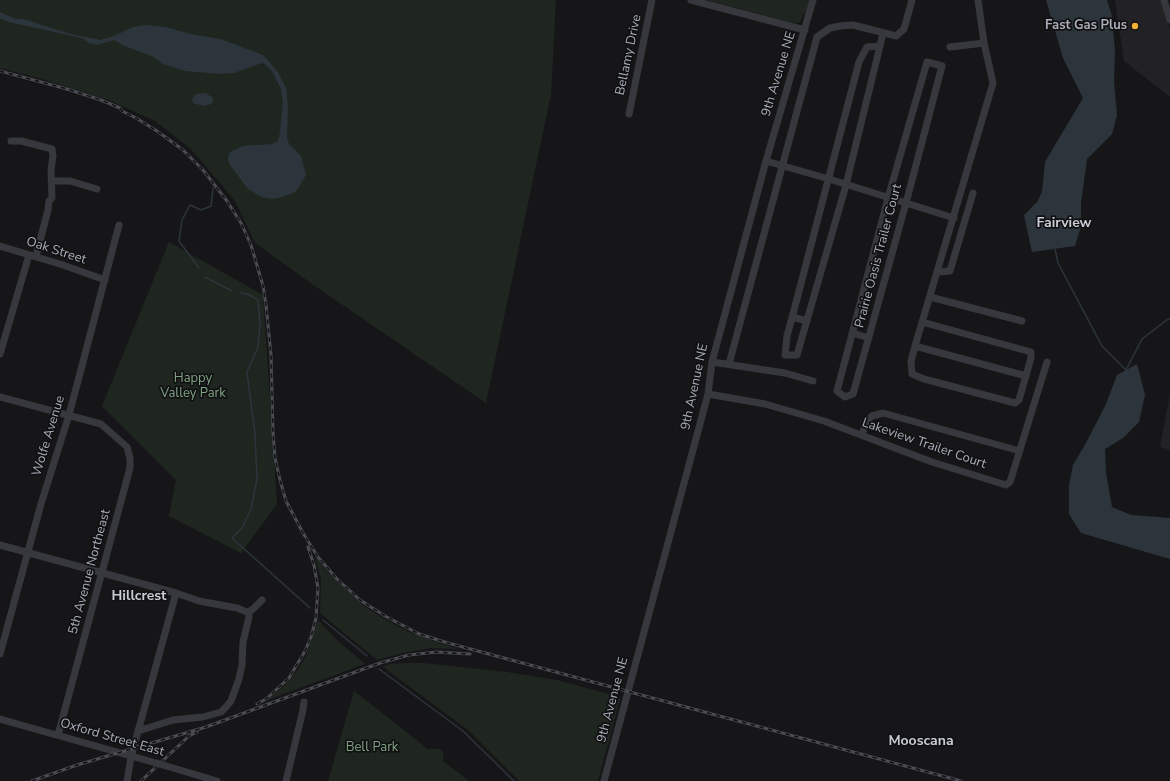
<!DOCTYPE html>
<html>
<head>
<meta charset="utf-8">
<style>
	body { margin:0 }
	canvas { display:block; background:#161618 }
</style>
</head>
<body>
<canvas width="1170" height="781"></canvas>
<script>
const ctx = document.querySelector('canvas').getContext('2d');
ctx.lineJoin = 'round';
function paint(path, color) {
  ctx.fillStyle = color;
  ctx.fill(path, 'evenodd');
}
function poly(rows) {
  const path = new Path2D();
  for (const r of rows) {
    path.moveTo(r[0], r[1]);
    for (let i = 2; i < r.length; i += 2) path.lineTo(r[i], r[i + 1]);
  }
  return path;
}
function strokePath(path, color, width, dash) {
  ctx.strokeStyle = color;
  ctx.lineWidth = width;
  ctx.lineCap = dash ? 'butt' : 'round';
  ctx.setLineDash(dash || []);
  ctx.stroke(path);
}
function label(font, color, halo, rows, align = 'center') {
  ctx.font = font + ' "Nunito Sans",sans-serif';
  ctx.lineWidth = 3.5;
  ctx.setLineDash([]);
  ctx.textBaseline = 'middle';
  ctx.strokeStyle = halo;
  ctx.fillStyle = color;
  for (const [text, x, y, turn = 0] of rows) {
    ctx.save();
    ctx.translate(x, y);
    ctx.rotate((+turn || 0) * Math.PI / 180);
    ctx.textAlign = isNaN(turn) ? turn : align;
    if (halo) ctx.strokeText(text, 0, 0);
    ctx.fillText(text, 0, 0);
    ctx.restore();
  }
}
paint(poly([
	[1115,0,1161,0,1170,29,1170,97,1124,61],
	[1170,394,1170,450,1160,447]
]), '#222225');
paint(poly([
	[0,0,556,0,551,94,486,403,312,284,255,243,235,201,191,149,155,121,109,100,42,79,0,68],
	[707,0,809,0,807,11,803,14,800,22,797,23,790,22],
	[169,242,263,295,277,504,241,553,169,516,176,480,102,406],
	[315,556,326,570,343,587,364,606,384,619,411,633,458,649,431,648,403,653,377,660,320,613,321,580],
	[318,620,338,641,365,664,267,700,285,685,297,671,306,656],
	[404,663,423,663,507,672,557,680,619,697,620,699,598,781,519,781,468,730,383,667,390,664],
	[354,691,428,749,439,749,443,752,443,761,469,781,328,781]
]), '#1e261f');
paint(poly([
	[1046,0,1107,0,1112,16,1115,52,1114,82,1117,115,1112,134,1087,159,1081,203,1081,226,1075,246,1032,252,1024,215,1037,202,1042,192,1045,162,1083,98,1063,58],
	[0,12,16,19,23,19,71,34,100,40,114,36,133,27,144,25,166,27,190,34,221,39,263,55,278,72,286,88,288,107,287,138,289,144,301,156,306,175,297,190,293,193,279,198,271,199,262,197,248,189,230,165,228,158,230,152,243,146,272,144,278,141,280,132,283,102,281,89,273,73,266,65,262,63,234,73,220,74,185,71,163,64,152,56,124,46,114,40,97,45,89,43,82,38,9,22,0,18],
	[206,93,213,98,213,101,212,104,203,106,193,103,192,99,194,96,197,94],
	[1137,364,1145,395,1139,422,1123,438,1105,449,1106,473,1112,507,1131,515,1170,518,1170,559,1081,533,1069,514,1069,485,1073,465,1086,443,1106,404,1117,375]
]), '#2c353c');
strokePath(poly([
	[1055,249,1058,263,1102,346,1126,370,1142,339,1168,319,1170,319],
	[199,268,179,241,182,220,190,205,201,210,211,206,213,188],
	[205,277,232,291],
	[241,293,248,294,258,300,260,324,258,347,247,372,255,434,257,479,251,509,242,528,232,538,310,608],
	[323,620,367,656],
	[379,669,463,731,514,781]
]), '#2c353c', 1.5);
strokePath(poly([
	[691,0,805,30],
	[1164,0,1170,20],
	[880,46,867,47,859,62,793,314,787,336,785,355,797,355,846,185,880,46,883,33],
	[950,47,984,43],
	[927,62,942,66,906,203,853,394,845,397,837,391,888,198,927,62],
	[629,114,652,0],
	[11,141,21,141,52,149,53,156,51,169,52,198,49,201,48,210,36,256],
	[766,161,829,179,954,218],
	[51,181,70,181,97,189],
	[0,246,63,265,105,280],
	[938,272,950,271,973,193],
	[930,297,1022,321],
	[792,317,807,321],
	[922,322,1031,352,1031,358,1019,400,1015,403,924,379,912,374,911,361,915,346,993,83,984,43,978,0],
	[853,333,869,338],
	[915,346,1026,376],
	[0,354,29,255],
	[712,362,785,373,813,381],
	[729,364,817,37,830,28,840,26,853,25,896,36,904,29,912,0],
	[708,394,765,404,824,421,932,462,1006,485,1010,482,1047,362],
	[0,397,101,424,127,447,130,458,130,468,58,735],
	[862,435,866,422,872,416,883,413,1020,451],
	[0,545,176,593,131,757,127,781],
	[248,612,253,609,262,600],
	[0,654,41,504,69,415,119,225],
	[0,719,156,763],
	[138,731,173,720,203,717,221,712,226,707,231,701,239,679,242,665,243,642,249,617,249,613,237,608,199,601,176,593],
	[163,765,217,781],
	[286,781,303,710,304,702],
	[604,781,708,394,712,362,766,161,813,0]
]), '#37383d', 7);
const rail = poly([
	[0,71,67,89,101,100,120,108,122,111,136,118,157,131,183,150,203,170,227,201,241,223,251,245,263,286,266,305,271,355,273,432,275,458,280,480,286,501,303,533,318,557,337,579,360,600,385,616,419,634,448,643,961,781],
	[257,704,266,699,289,678,305,651,311,637,316,618,318,588,314,565,308,547],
	[32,781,77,765,206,727,380,663,409,655,436,652,470,654],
	[141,781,189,736,197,732]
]);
strokePath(rail, '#4a4c52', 3);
strokePath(rail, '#111113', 1.5, [4.5]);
strokePath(poly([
	[156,763,163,765]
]), '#37383d', 7);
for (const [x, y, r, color] of [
	[1135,26,4,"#f2b134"]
]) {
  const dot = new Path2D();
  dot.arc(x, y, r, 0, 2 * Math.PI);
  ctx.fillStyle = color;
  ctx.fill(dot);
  strokePath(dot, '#111113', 1.5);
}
label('bold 13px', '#a8adb8', '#111113', [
	["Fast Gas Plus",1127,26]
], 'right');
label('13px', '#a8adb8', '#111113', [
	["Bellamy Drive",629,55,-78],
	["9th Avenue NE",779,74,-73],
	["Oak Street",56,251,18],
	["Prairie Oasis Trailer Court",879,256,-75],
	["9th Avenue NE",695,387,-78],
	["Wolfe Avenue",49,436,-73],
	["Lakeview Trailer Court",924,444,19],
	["5th Avenue Northeast",90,572,-75],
	["9th Avenue NE",613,700,-75],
	["Oxford Street East",112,738,16]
]);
label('13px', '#7fa381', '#111113', [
	["Happy",193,379],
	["Valley Park",193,394],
	["Bell Park",372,748]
]);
label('bold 14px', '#c9ccd4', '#111113', [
	["Fairview",1064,224],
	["Hillcrest",139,597],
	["Mooscana",921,742]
]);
</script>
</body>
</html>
